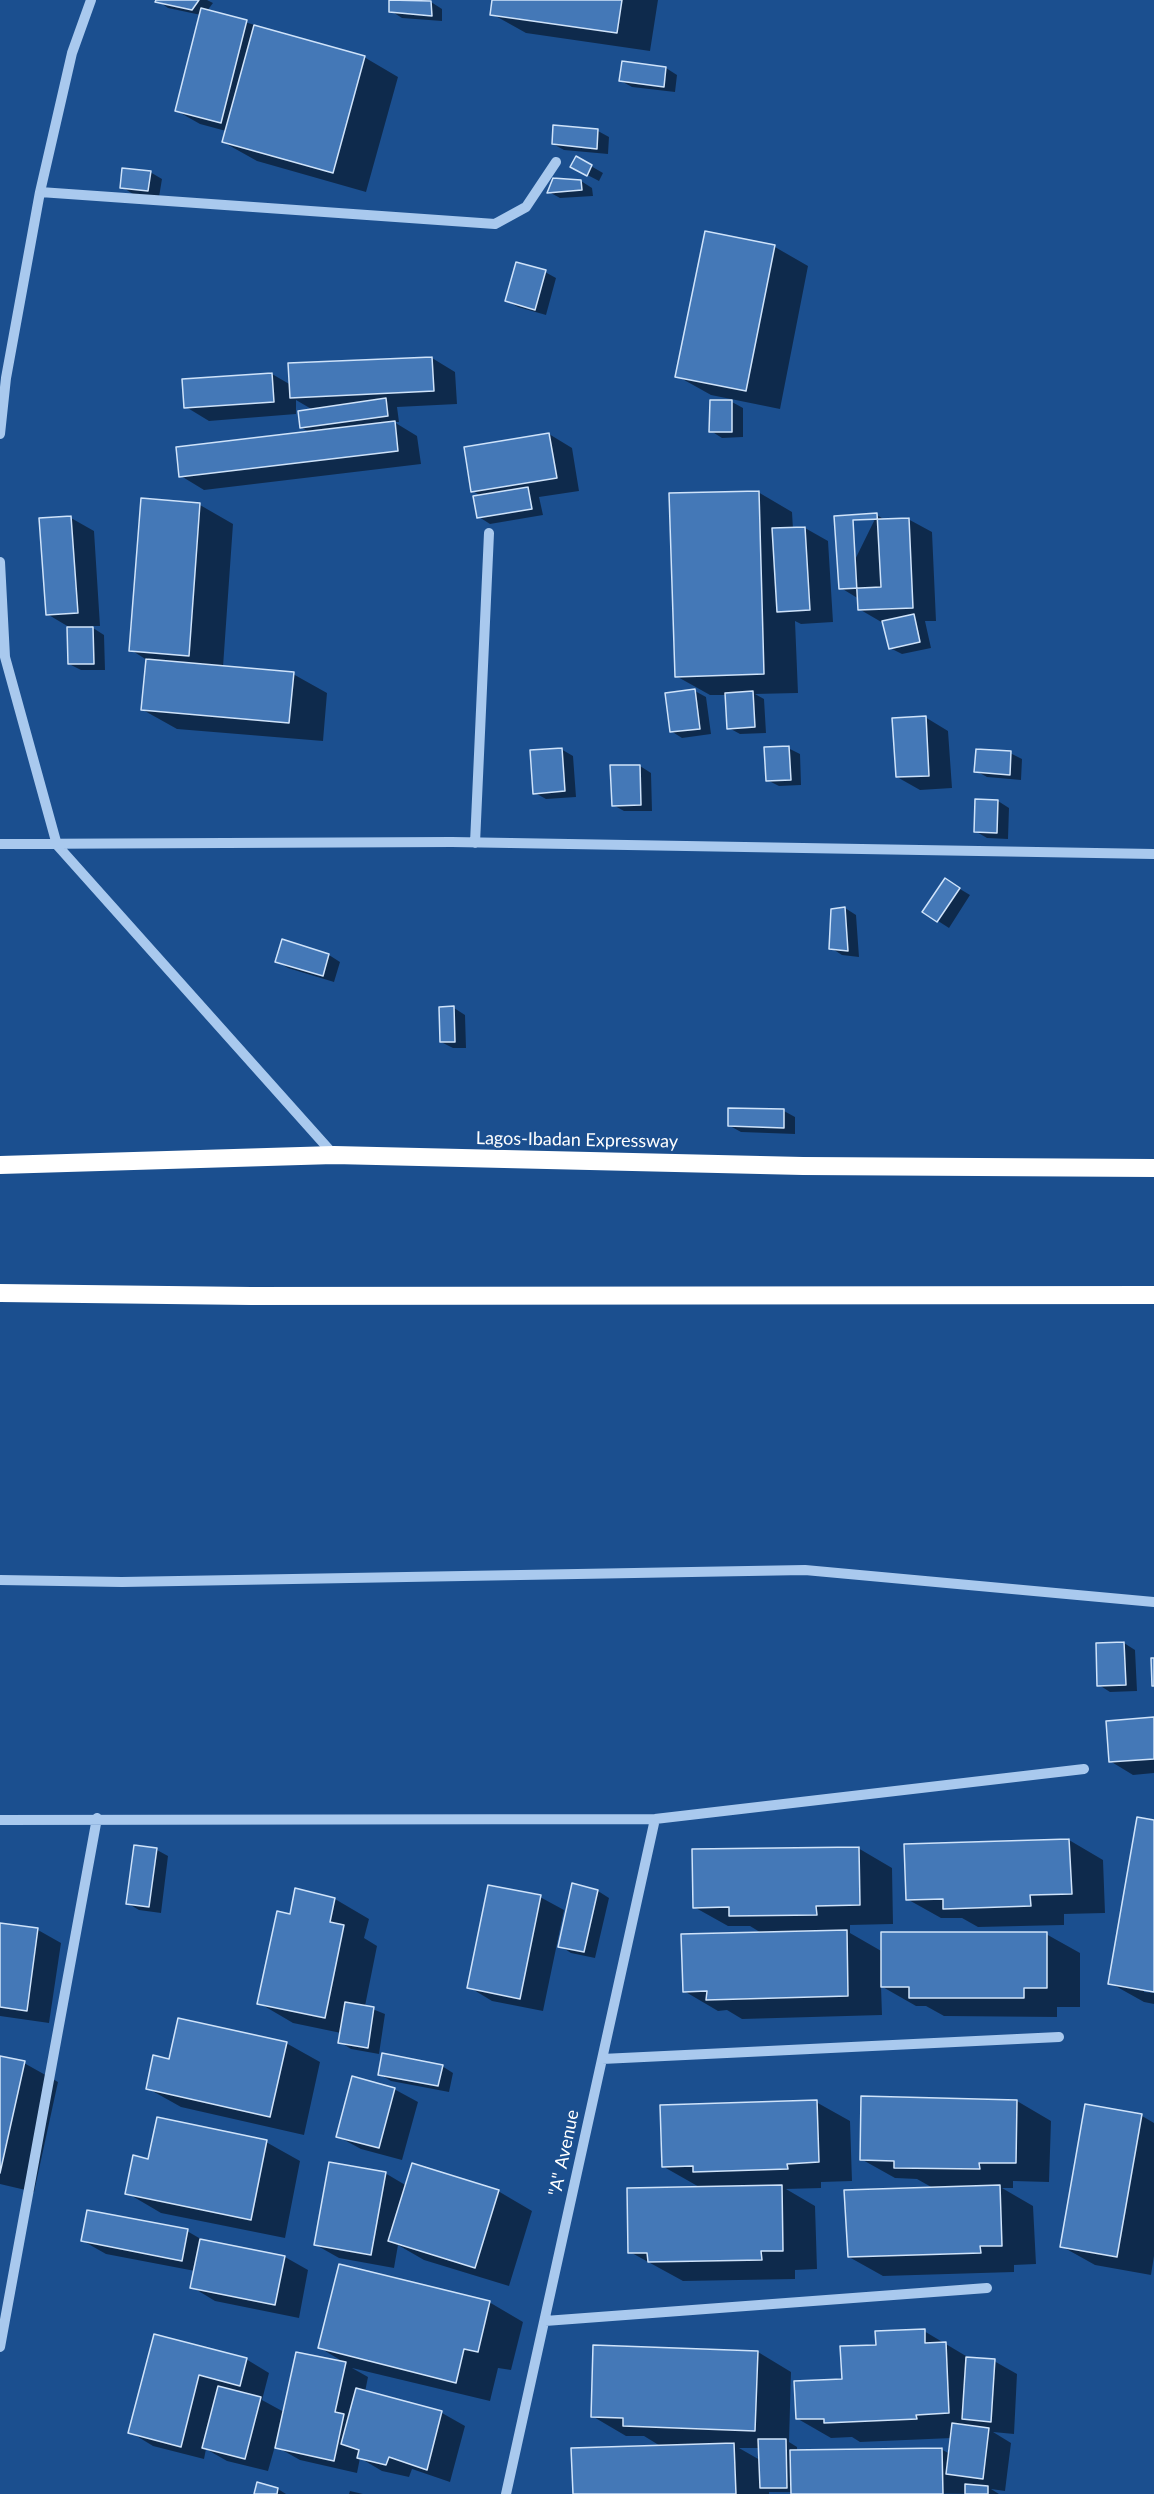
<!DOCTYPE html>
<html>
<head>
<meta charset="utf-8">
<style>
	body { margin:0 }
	canvas { display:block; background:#1b4f8f }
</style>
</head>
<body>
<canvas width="1154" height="2494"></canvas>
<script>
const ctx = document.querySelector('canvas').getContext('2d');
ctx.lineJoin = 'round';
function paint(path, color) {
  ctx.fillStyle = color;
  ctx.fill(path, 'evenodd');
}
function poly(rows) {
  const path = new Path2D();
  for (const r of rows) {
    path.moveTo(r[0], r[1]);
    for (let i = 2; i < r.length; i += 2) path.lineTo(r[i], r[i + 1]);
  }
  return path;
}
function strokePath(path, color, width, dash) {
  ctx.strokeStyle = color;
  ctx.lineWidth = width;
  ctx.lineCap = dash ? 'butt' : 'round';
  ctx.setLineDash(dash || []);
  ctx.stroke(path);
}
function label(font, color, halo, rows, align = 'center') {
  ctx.font = font + ' Lato,sans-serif';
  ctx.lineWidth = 4.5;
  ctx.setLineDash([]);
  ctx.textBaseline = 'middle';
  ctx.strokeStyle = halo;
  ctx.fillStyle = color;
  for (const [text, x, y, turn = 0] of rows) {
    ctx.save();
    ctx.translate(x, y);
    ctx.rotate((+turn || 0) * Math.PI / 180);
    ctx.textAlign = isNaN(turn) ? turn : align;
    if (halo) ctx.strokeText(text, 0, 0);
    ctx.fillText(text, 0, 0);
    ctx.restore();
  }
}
paint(poly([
	[157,0,207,0,213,3,207,11,364,57,398,77,366,192,257,161,223,142,226,131,200,124,177,111,201,15,168,8],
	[391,0,431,2,442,9,442,21,402,18,391,11],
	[494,0,658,0,650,51,526,33,492,14],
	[666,68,677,75,675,92,632,87,621,81],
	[598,131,609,137,608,154,564,150,553,144],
	[577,158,603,173,599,181,572,167],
	[150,172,162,179,159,197,133,194,122,187],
	[581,181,592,188,593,196,560,198,549,192],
	[706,233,775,247,808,266,780,409,711,395,677,376],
	[545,272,556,278,546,315,518,307,507,301],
	[432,358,455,372,457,404,397,407,399,422,394,422,417,436,421,464,204,490,181,476,311,433,302,428,313,410,296,400,296,414,209,421,186,407,272,374,291,385],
	[732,402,743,408,743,437,722,438,711,431],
	[549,434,572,448,579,491,539,497,543,515,490,524,479,517,481,496,473,491],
	[758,492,792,512,793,529,805,528,828,541,833,622,801,624,795,621,798,693,755,694,764,699,766,733,740,734,729,728,727,695,710,695,676,676],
	[200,505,233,524,223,667,293,674,327,693,323,741,177,729,143,710,147,660,131,650],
	[877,515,885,520,908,519,932,532,936,621,925,621,931,648,902,654,890,648,883,623,859,609,859,599,841,588],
	[71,518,94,531,100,626,90,626,104,635,105,670,81,670,69,664,69,627,47,614],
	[695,691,706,697,711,734,682,738,671,731],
	[925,717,948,731,952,788,920,790,897,777],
	[788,748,800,754,801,785,779,786,767,780],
	[561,749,573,756,576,797,546,799,535,793],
	[1010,753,1022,759,1021,780,987,777,976,771],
	[640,766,651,773,652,811,624,811,613,805],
	[976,800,998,801,1009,808,1008,839,987,838,975,831],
	[945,880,970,895,949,928,924,912],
	[845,908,856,915,859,957,842,955,831,948],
	[283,941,329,955,340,962,334,982,288,968,277,961],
	[454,1008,465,1015,466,1048,453,1048,441,1042],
	[784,1111,795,1117,795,1134,741,1132,730,1126],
	[1124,1643,1135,1650,1137,1691,1110,1692,1099,1685],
	[1154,1719,1154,1773,1133,1775,1110,1761],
	[1154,1822,1154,1990,1144,1988,1144,1992,1154,1993,1154,2004,1144,2002,1110,1983],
	[1069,1840,1103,1860,1105,1913,1064,1914,1064,1925,978,1927,962,1918,941,1918,907,1899,905,1846],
	[135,1846,157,1850,168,1856,161,1913,139,1910,127,1903],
	[858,1848,892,1868,893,1924,850,1925,850,1933,883,1952,1046,1934,1080,1953,1080,2007,1057,2007,1057,2017,944,2016,926,2006,916,2006,881,1986,882,2015,742,2019,727,2010,718,2011,684,1991,763,1934,750,1926,728,1926,694,1907],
	[296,1890,335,1899,369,1919,364,1938,377,1946,365,2006,385,2014,379,2054,351,2049,340,2042,341,2033,293,2023,259,2003,291,1915],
	[598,1891,609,1898,595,1958,571,1953,560,1946],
	[540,1897,564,1910,543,2011,492,2001,469,1987],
	[0,1924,38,1930,61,1943,49,2023,0,2016],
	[286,2043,320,2062,304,2135,181,2107,147,2088,170,2061],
	[0,2057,24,2063,58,2082,34,2192,0,2184],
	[442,2066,453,2073,449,2092,391,2081,379,2074],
	[394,2089,418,2102,402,2160,361,2149,337,2136],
	[1017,2101,1051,2121,1049,2182,1013,2181,1013,2188,1002,2188,1033,2206,1036,2264,1014,2265,1014,2272,883,2276,849,2257,933,2188,917,2179,895,2178,861,2159],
	[816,2102,850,2121,852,2181,821,2182,821,2188,786,2189,815,2206,817,2269,795,2270,795,2279,683,2281,630,2252,701,2188,664,2167],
	[1086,2106,1142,2116,1154,2123,1154,2256,1151,2275,1095,2265,1061,2246],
	[266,2142,300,2161,285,2238,161,2213,127,2193,150,2161],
	[385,2173,407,2186,498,2191,532,2211,509,2286,424,2260,398,2245,394,2268,339,2258,316,2245],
	[187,2231,206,2242,285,2257,308,2270,299,2318,215,2301,192,2287,195,2271,106,2254,83,2241],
	[489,2302,523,2322,511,2370,498,2368,490,2401,352,2368,368,2377,365,2392,442,2413,465,2426,450,2482,412,2469,409,2477,382,2471,360,2458,357,2473,300,2460,275,2446,268,2471,227,2461,206,2449,204,2459,153,2446,130,2432,155,2336,246,2359,269,2373,262,2400,284,2412,297,2354,347,2364,320,2348],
	[924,2331,971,2359,994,2361,1017,2374,1014,2434,993,2432,1011,2443,1005,2491,991,2489,999,2494,769,2492,769,2494,574,2494,662,2447,644,2436,626,2436,592,2416,758,2352,791,2372,789,2442,797,2447,797,2452,941,2449,950,2454,952,2438,860,2442,852,2437,831,2438,798,2419,843,2380,877,2346],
	[739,2448,760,2448,760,2460],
	[278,2489,286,2494,256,2494],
	[350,2491,363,2494,349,2494]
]), '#0007');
const building = poly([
	[156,0,199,0,192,10,155,2,156,0],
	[389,0,431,1,432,16,389,12,389,0],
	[492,0,622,0,617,33,490,15,492,0],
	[201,8,247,20,221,123,175,111,201,8],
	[254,25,365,56,333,173,222,142,254,25],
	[622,61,666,67,664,87,619,81,622,61],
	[553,125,598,129,597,149,552,144,553,125],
	[576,156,592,165,587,176,570,167,576,156],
	[122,168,151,171,148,191,120,188,122,168],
	[553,178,581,180,582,190,547,193,553,178],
	[705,231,775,245,746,391,675,377,705,231],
	[516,262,546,270,535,310,505,301,516,262],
	[432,357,434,391,290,398,288,363,432,357],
	[272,373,274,402,184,408,182,379,272,373],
	[386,398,388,416,300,428,298,411,386,398],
	[710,400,732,400,732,432,709,432,710,400],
	[395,421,398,451,179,477,176,447,395,421],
	[549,433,557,478,471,492,464,447,549,433],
	[528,487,532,509,477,518,473,496,528,487],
	[759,491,764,674,675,677,669,493,759,491],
	[141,498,200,503,189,656,129,651,141,498],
	[877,513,881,587,839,589,834,516,877,513],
	[71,516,78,613,46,615,39,518,71,516],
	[909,518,913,608,858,610,853,520,909,518],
	[805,527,810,610,777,612,772,528,805,527],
	[914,614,920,642,889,649,882,621,914,614],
	[67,627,93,627,94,664,68,664,67,627],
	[146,659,294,672,289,723,141,710,146,659],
	[695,689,700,729,670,732,665,693,695,689],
	[753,691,755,727,727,729,725,693,753,691],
	[926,716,929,776,896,777,892,718,926,716],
	[789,746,791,780,766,781,764,747,789,746],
	[562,748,565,791,533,794,530,750,562,748],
	[976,749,1011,751,1010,775,974,772,976,749],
	[610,765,640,765,641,805,612,806,610,765],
	[975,799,998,800,997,833,974,832,975,799],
	[945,878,960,888,937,922,922,912,945,878],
	[845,907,848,951,829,949,831,909,845,907],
	[282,939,329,954,323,976,275,962,282,939],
	[454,1006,455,1042,440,1042,439,1007,454,1006],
	[728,1108,784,1109,784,1128,728,1126,728,1108],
	[1124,1642,1126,1685,1097,1686,1096,1643,1124,1642],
	[1151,1658,1154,1658,1154,1686,1152,1686,1151,1658],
	[1154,1717,1154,1759,1109,1762,1106,1721,1154,1717],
	[1137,1817,1154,1820,1154,1992,1108,1984,1137,1817],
	[1069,1839,1072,1894,1030,1895,1031,1906,943,1909,943,1899,906,1900,904,1844,1069,1839],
	[134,1845,157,1848,149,1907,126,1904,134,1845],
	[859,1847,860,1905,816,1906,817,1915,729,1916,729,1907,693,1908,692,1849,859,1847],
	[572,1883,598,1890,584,1952,558,1947,572,1883],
	[488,1885,541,1895,520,1999,467,1988,488,1885],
	[295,1888,335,1898,330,1922,344,1925,325,2018,257,2004,277,1911,290,1914,295,1888],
	[0,1923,38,1928,27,2011,0,2007,0,1923],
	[847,1930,848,1996,706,2000,707,1991,683,1992,681,1934,847,1930],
	[881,1932,1047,1932,1047,1988,1024,1988,1024,1998,909,1998,909,1987,881,1987,881,1932],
	[345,2002,374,2007,368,2048,338,2043,345,2002],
	[178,2018,287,2042,270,2117,146,2089,153,2055,169,2059,178,2018],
	[382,2053,443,2065,438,2086,378,2075,382,2053],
	[0,2056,25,2061,0,2173,0,2056],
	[352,2076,395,2088,379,2148,336,2137,352,2076],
	[861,2096,1017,2100,1016,2163,979,2163,980,2169,894,2168,894,2161,860,2160,861,2096],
	[817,2100,819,2162,787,2164,788,2169,693,2172,693,2166,662,2167,660,2105,817,2100],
	[1085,2104,1142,2114,1117,2257,1060,2247,1085,2104],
	[157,2117,267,2140,251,2220,125,2194,133,2155,148,2159,157,2117],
	[329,2162,386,2172,371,2255,314,2245,329,2162],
	[412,2163,499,2190,475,2268,388,2241,412,2163],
	[782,2185,783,2251,761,2251,762,2260,648,2262,647,2253,628,2253,627,2188,782,2185],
	[1000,2185,1002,2246,980,2246,981,2253,848,2257,844,2190,1000,2185],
	[87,2210,188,2229,182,2261,81,2241,87,2210],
	[200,2239,285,2256,275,2305,190,2288,200,2239],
	[339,2264,490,2301,478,2352,464,2349,456,2383,318,2348,339,2264],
	[925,2329,925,2343,946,2342,949,2413,916,2415,917,2419,824,2423,824,2419,796,2419,794,2381,842,2379,840,2346,876,2345,875,2331,925,2329],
	[154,2334,247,2358,240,2386,199,2375,181,2447,128,2433,154,2334],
	[593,2345,758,2351,755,2431,623,2426,623,2418,591,2417,593,2345],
	[296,2352,346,2362,335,2412,344,2414,334,2461,275,2448,296,2352],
	[966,2357,995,2359,991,2422,962,2419,966,2357],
	[218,2386,261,2397,245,2459,202,2448,218,2386],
	[356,2388,442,2411,427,2470,389,2457,386,2465,357,2458,359,2450,341,2444,356,2388],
	[952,2423,989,2428,983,2479,946,2474,952,2423],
	[758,2439,786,2439,787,2488,760,2488,758,2439],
	[734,2443,736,2494,573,2494,571,2448,734,2443],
	[942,2448,943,2494,791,2494,790,2450,942,2448],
	[257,2482,278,2488,277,2494,254,2494,257,2482],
	[965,2484,988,2486,988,2494,965,2494,965,2484]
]);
paint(building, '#4478b7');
strokePath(building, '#cfe3fa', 1.5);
strokePath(poly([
	[40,192,495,224,526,207,556,162],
	[0,434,6,378,40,192,72,53,91,0],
	[0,562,5,657,57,845,334,1155],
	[475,843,489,533],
	[0,844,452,842,1154,854],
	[0,1580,122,1582,805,1570,1154,1602],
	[0,1820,655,1819,1084,1769],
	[602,2059,1059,2037],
	[545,2321,987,2288],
	[0,2347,97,1818],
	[506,2494,655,1819]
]), '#a9c9ee', 10);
strokePath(poly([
	[0,1165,334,1155,803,1166,1154,1168],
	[0,1293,251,1296,1154,1295]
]), '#fff', 18);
label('18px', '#fff', '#1b4f8f', [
	["Lagos-Ibadan Expressway",577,1140,1],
	["\"A\" Avenue",564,2153,-78]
]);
</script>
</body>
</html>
